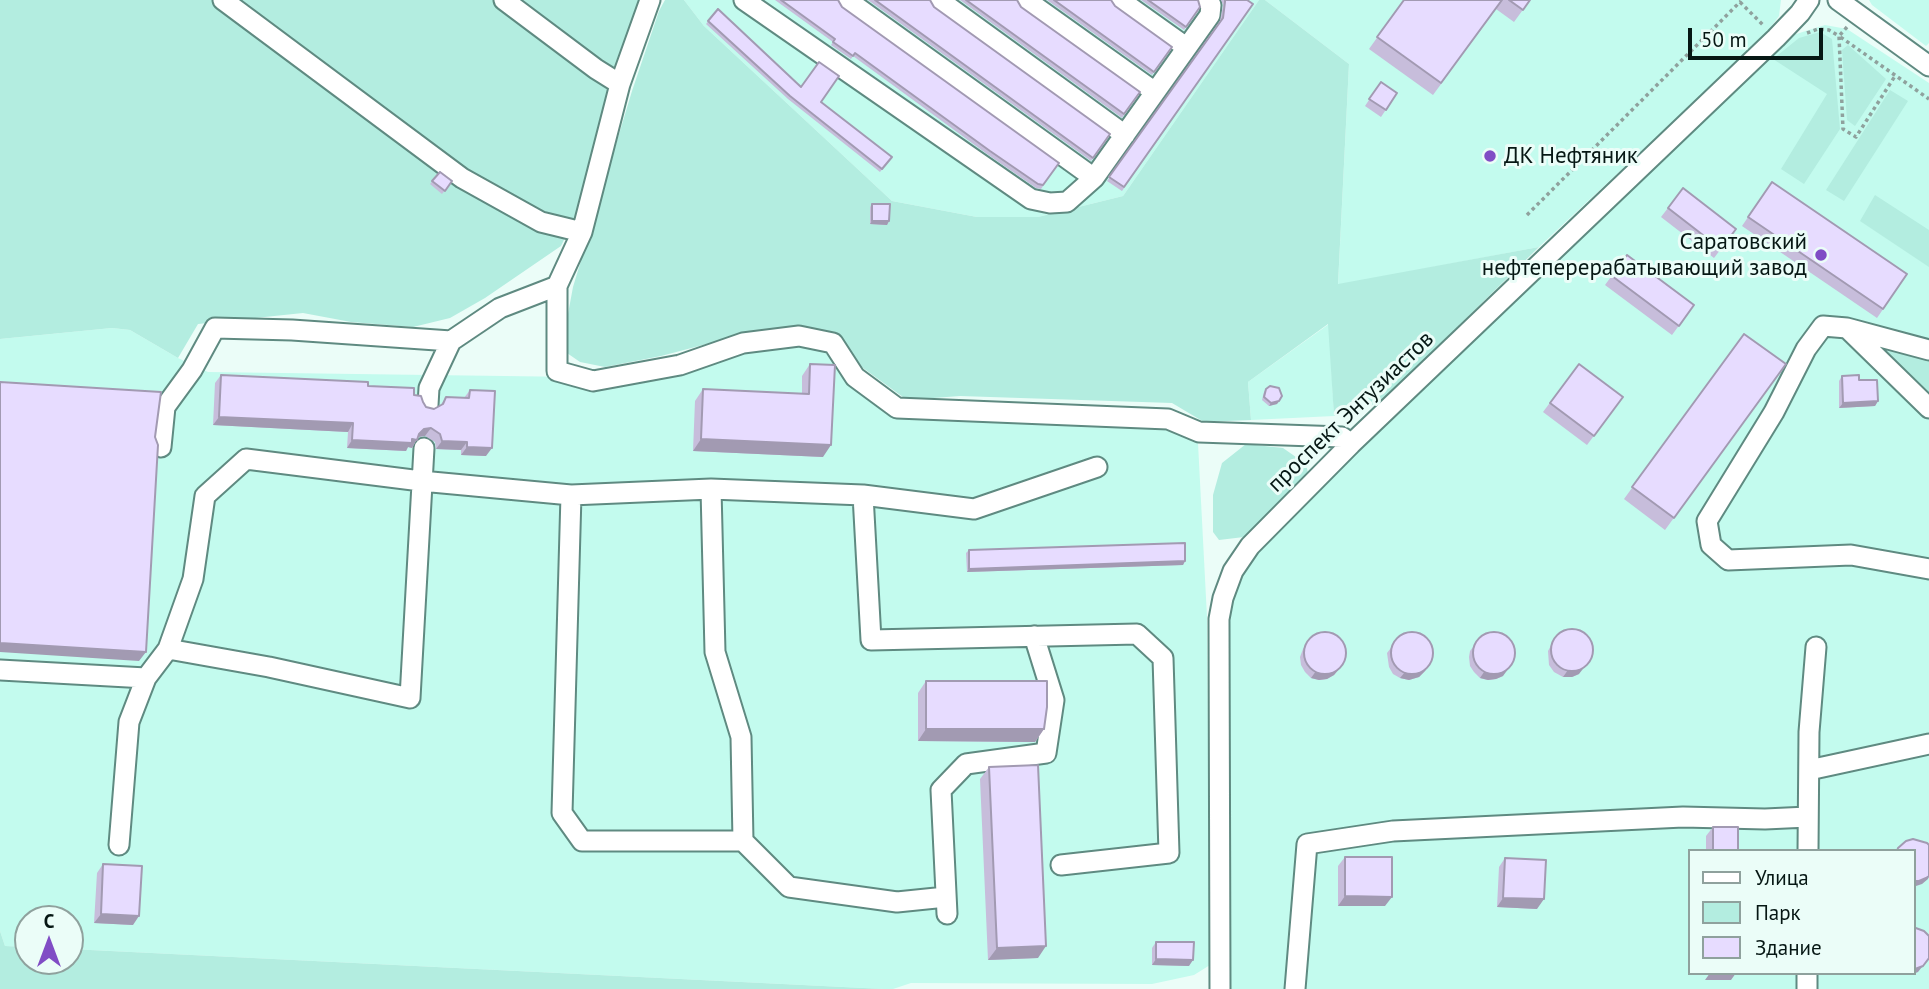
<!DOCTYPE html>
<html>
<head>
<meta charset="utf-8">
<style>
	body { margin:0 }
	#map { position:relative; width:1929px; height:989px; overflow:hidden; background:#ebfdf8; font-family:"PT Sans",sans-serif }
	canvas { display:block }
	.legend { position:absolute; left:1688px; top:849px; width:228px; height:126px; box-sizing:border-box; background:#ebfdf8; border:2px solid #8fa19d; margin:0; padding:9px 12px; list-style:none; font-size:21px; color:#061714 }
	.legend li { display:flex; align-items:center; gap:14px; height:35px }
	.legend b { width:35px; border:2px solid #8fa19d }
	.north { position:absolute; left:14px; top:905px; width:70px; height:70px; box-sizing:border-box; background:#ebfdf8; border:2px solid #8fa19d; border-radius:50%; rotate:0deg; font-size:19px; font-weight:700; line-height:28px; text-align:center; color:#061714 }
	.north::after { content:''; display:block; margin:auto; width:24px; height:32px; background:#804dc5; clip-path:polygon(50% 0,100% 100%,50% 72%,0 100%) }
	.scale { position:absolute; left:1688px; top:28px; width:135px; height:32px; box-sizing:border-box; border:4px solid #061714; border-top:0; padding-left:9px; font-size:21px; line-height:24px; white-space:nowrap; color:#061714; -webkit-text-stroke:5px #ebfdf8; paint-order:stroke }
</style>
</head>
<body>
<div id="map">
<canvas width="1929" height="989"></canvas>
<ul class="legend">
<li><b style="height:9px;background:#fff"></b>Улица</li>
<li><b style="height:19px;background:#b3ede0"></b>Парк</li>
<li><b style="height:19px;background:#e7dcff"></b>Здание</li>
</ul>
<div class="north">С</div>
<div class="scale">50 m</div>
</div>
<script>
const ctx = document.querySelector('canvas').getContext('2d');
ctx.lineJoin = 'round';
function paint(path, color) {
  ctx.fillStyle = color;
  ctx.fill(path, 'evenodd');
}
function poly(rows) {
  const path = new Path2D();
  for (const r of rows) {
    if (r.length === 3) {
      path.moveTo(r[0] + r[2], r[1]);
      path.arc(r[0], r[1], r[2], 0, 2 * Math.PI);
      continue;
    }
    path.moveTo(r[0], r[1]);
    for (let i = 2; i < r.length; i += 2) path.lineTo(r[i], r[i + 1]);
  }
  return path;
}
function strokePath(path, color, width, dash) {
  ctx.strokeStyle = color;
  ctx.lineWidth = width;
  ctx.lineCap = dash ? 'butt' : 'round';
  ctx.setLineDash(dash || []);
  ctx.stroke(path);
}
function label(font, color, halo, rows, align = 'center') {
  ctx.font = font + ' "PT Sans",sans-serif';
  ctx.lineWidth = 6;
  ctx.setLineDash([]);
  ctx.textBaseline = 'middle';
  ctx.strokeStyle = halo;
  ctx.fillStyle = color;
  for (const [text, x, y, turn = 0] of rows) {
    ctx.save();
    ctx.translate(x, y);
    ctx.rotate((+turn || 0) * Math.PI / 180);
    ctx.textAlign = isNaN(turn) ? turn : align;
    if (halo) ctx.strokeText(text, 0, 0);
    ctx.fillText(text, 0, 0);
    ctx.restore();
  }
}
paint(poly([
	[684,0,1259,0,1123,196,1038,217,977,217,892,201,704,26],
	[1265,0,1781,0,1779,16,1765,35,1539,247,1338,285,1349,64],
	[1869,0,1929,0,1929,43,1926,46,1872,5],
	[1825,25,1847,29,1929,83,1929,989,1227,989,1227,644,1230,600,1240,574,1256,551,1770,54,1793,35],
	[1689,851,1913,851,1913,973,1689,973],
	[1329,324,1334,416,1251,420,1248,382],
	[112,328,130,330,178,358,208,372,652,378,751,349,802,345,826,352,901,415,1174,428,1198,443,1207,617,1210,965,1194,975,1152,984,911,983,893,989,884,989,70,949,70,919,28,919,28,947,5,946,0,931,0,339]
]), '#c3fbee');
paint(poly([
	[0,0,642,0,578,211,561,246,485,298,450,318,413,327,351,322,303,313,198,324,178,358,130,330,112,328,0,339],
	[665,0,684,0,704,26,892,201,977,217,1038,217,1123,196,1259,0,1265,0,1349,64,1338,284,1539,247,1386,397,1365,409,1334,416,1328,324,1248,382,1251,420,1204,422,1172,403,960,396,907,400,863,368,836,334,799,329,741,335,661,356,605,367,580,362,567,353,565,330,573,287,632,91,659,11],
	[1820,32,1832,39,1840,129,1804,184,1781,169,1827,94,1773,59,1799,38],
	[1848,45,1886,79,1855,126,1847,120,1842,50],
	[1890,90,1908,101,1844,201,1826,190],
	[1875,195,1929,230,1929,267,1860,221],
	[1872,339,1929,356,1929,396],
	[1246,444,1283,448,1306,464,1308,473,1244,537,1219,540,1213,532,1213,495,1222,463],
	[0,931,5,946,28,947,28,961,70,961,70,949,884,989,0,989]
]), '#b3ede0');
const minor = poly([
	[223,0,462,178,541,222,582,232],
	[504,0,596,69,620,84],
	[650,0,620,84,582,232,557,286,557,371,593,381,680,365,743,343,799,336,833,343,855,377,897,408,1168,419,1199,432,1342,437,1351,444],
	[744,0,1031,199,1050,203,1067,202,1094,178,1210,15,1211,5,1207,0],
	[847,0,1094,178],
	[939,0,1125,135],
	[1026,0,1155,92],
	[1120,0,1186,47],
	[1838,0,1929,66],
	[1848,329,1929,408],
	[1929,350,1847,328,1823,326,1806,349,1774,412,1707,521,1711,545,1728,560,1851,555,1929,569],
	[428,405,429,388,451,341,500,308,557,286],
	[161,447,165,407,192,370,215,328,292,330,451,341],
	[571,495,711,489],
	[863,495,871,640,1137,634,1163,658,1169,853,1061,865],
	[168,649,269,667,410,698,424,448],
	[0,670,146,678,168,649,193,579,205,496,246,459,421,481,571,495,562,813,582,841,743,841,741,737,715,652,711,489,863,495,974,509,1097,467],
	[1809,770,1929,744],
	[743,841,789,887,897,902,946,897],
	[119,845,129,722,146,678],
	[1808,851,1809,732,1816,647],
	[947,914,941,790,966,764,1046,753,1054,700,1034,636],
	[1220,989,1219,619,1223,598,1233,571,1250,546,1351,444,1776,38,1800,13,1809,0],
	[1295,989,1307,844,1393,831,1683,817,1765,819,1808,817],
	[1807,989,1807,973]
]);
strokePath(minor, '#5f8a81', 23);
strokePath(poly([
	[1740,2,1763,25],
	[1847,27,1839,36,1929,99],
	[1807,33,1818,29,1829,30,1839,36,1843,129,1856,137,1895,76],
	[1527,215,1741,1]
]), '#8fa19d', 3.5, [3.5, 3.5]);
strokePath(minor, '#fff', 19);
paint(poly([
	[775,0,838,0,842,7,1059,163,1041,189,1036,188,987,154,853,56,851,59,831,45,833,42],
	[868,0,930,0,934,7,1110,134,1091,161],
	[960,0,1017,0,1021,7,1140,92,1122,118],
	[1047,0,1111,0,1115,6,1172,47,1152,75],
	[1141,0,1198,0,1200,7,1184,30],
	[1221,0,1247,0,1253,4,1122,191,1107,181,1220,21,1223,5],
	[1404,0,1530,0,1514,22,1496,9,1433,95,1369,49],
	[718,9,801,87,892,157,880,172,788,99,706,24],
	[1381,82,1397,93,1381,117,1365,106],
	[440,172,452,181,442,194,430,184],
	[1772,182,1907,274,1877,318,1742,226],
	[872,204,889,221,887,225,870,224,870,207],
	[1668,208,1736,229,1714,258,1661,217],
	[1627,255,1694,305,1672,335,1605,285],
	[1744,334,1786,364,1665,530,1624,499],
	[810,364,823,457,693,451,695,401,703,389,802,394,802,376],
	[1579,364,1623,397,1587,445,1543,412],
	[221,375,368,386,414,395,423,402,426,407,434,409,440,406,446,397,464,398,470,390,486,456,461,455,461,450,436,449,435,442,425,436,418,437,412,448,408,447,406,451,347,448,348,432,213,425,215,383],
	[1842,376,1859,380,1878,401,1875,406,1839,408,1839,381],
	[1266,389,1279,401,1277,404,1269,406,1262,400,1264,392],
	[969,550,1185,561,1183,565,967,572,966,553],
	[1401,635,1429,665,1425,671,1419,677,1409,680,1400,678,1393,674,1389,667,1387,653],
	[1481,637,1503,676,1496,679,1488,680,1480,678,1474,672,1470,666,1469,657,1470,651],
	[1555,638,1579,674,1572,677,1563,677,1554,672,1549,665,1548,651],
	[1307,643,1339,669,1334,675,1327,679,1319,680,1311,678,1305,672,1301,665,1300,657,1303,649],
	[926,681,1044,729,1035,742,918,741,918,693],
	[989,767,1038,958,988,960,980,779],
	[1713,827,1738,851,1706,851,1706,836],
	[1345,857,1385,906,1338,906,1338,866],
	[1505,858,1537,909,1497,907,1499,867],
	[103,864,133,925,94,923,97,873],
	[1156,942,1189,966,1152,965,1152,948]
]), '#c7bddb');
paint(poly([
	[872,221,889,221,887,225,870,224],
	[1279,401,1277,404,1269,406,1271,403],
	[1878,401,1875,406,1839,408,1843,403],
	[219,417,353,423,348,432,213,425],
	[431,428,425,436,418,437,412,448,408,447,406,451,347,448,352,440,412,439,424,429],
	[701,439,831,445,823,457,693,451],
	[442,441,467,442,461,450,436,449],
	[467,447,492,448,486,456,461,455],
	[1185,561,1183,565,967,572,969,569],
	[0,643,146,652,139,661,0,652],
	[1593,656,1579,674,1572,677,1563,677,1568,670],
	[1514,661,1503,676,1496,679,1488,680,1480,678,1484,672],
	[1344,663,1334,675,1327,679,1319,680,1311,678,1316,671],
	[1429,665,1425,671,1419,677,1409,680,1400,678,1405,672],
	[926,729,1044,729,1035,742,918,741],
	[1929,876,1928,879,1922,884,1913,887,1913,881],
	[1345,896,1392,897,1385,906,1338,906],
	[1503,898,1544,899,1537,909,1497,907],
	[101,914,139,916,133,925,94,923],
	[1046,946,1038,958,988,960,997,948],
	[1929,958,1918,972,1911,975,1902,975,1899,973,1913,973,1913,969],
	[1156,959,1193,960,1189,966,1152,965],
	[1710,973,1736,973,1731,980,1705,980]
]), '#a29ab2');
const building = poly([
	[781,0,838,0,842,7,1059,163,1043,185,1038,184,990,151,855,53,853,56,833,42,835,39,781,0],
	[875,0,930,0,934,7,1110,134,1093,158,875,0],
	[966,0,1017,0,1021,7,1140,92,1124,114,966,0],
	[1054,0,1111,0,1115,6,1172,47,1154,72,1054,0],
	[1148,0,1198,0,1200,7,1186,27,1148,0],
	[1225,0,1247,0,1253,4,1124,187,1109,177,1223,18,1225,2,1225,0],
	[1404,0,1502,0,1441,83,1377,37,1404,0],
	[1509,0,1530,0,1523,10,1509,0],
	[718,9,801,87,819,62,839,76,821,102,892,157,882,169,790,96,708,21,718,9],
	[1381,82,1397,93,1386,110,1369,99,1381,82],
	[440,172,452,181,445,191,432,181,440,172],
	[1772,182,1907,274,1883,309,1748,217,1772,182],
	[1683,188,1736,229,1721,249,1668,208,1683,188],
	[872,204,890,204,889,221,872,221,872,204],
	[1627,255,1694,305,1679,326,1612,276,1627,255],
	[1744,334,1786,364,1674,518,1632,487,1744,334],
	[810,364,835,365,831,445,701,439,703,389,809,394,810,364],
	[1579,364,1623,397,1594,436,1550,403,1579,364],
	[221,375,368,382,368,386,414,388,414,395,421,396,423,402,426,407,434,409,443,404,446,397,469,398,470,390,495,391,492,448,467,447,467,442,442,441,440,434,431,428,424,429,419,434,417,440,412,439,412,443,352,440,353,423,219,417,221,375],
	[1859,375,1859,380,1877,380,1878,401,1843,403,1842,376,1859,375],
	[0,382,161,392,155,437,158,445,146,652,0,643,0,382],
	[1270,386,1279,388,1282,396,1279,401,1271,403,1264,397,1266,389,1270,386],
	[1185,543,1185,561,969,569,969,550,1185,543],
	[1572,650,21],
	[1494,653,21],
	[1325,653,21],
	[1412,653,21],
	[926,681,1047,681,1047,707,1044,729,926,729,926,681],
	[1038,765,1046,946,997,948,989,767,1038,765],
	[1713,827,1738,827,1738,851,1713,851,1713,827],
	[1913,839,1927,843,1929,845,1929,876,1926,878,1919,881,1913,881,1913,851,1897,851,1898,848,1906,841,1913,839],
	[1345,857,1392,857,1392,897,1345,896,1345,857],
	[1505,858,1546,860,1544,899,1503,898,1505,858],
	[103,864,142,866,139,916,101,914,103,864],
	[1913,927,1924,931,1929,936,1929,958,1923,966,1915,969,1913,969,1913,927],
	[1156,942,1194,942,1193,960,1156,959,1156,942]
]);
paint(building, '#e7dcff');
strokePath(building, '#a29ab2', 2);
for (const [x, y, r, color] of [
	[1490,156,7,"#804dc5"],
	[1821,255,7,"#804dc5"]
]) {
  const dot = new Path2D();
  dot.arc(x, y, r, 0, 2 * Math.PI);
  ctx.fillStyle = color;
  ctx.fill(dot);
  strokePath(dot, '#ebfdf8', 2.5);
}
label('23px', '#061714', '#ebfdf8', [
	["ДК Нефтяник",1504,156],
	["Саратовский",1807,242,"right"],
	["нефтеперерабатывающий завод",1807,268,"right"]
], 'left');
label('23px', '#061714', '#ebfdf8', [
	["проспект Энтузиастов",1351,412,-44]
]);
</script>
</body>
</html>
